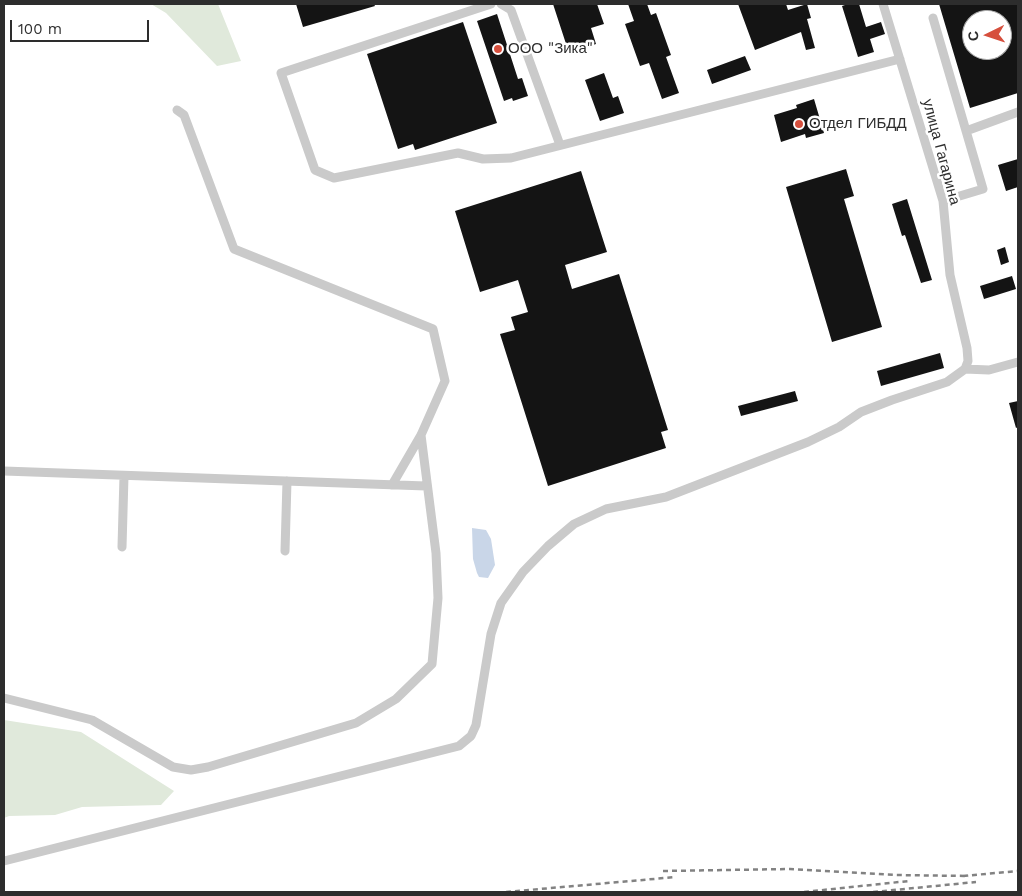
<!DOCTYPE html>
<html>
<head>
<meta charset="utf-8">
<style>
	body { margin:0 }
	#map { position:relative; width:1022px; height:896px; overflow:hidden; background:#fff; font-family:"Work Sans",sans-serif }
	canvas { display:block }
	.frame { position:absolute; inset:0; border:5px solid #2d2d2d; pointer-events:none }
	.north { position:absolute; left:962px; top:10px; width:50px; height:50px; box-sizing:border-box; background:#fff; border:1px solid #ababab; border-radius:50%; rotate:266deg; font-size:14px; font-weight:700; line-height:20px; text-align:center; color:#2d2d2d }
	.north::after { content:''; display:block; margin:auto; width:18px; height:22px; background:#d64f3d; clip-path:polygon(50% 0,100% 100%,50% 72%,0 100%) }
	.scale { position:absolute; left:10px; top:20px; width:139px; height:22px; box-sizing:border-box; border:2px solid #2d2d2d; border-top:0; padding-left:6px; font-size:15px; line-height:18px; white-space:nowrap; color:#2d2d2d; -webkit-text-stroke:4px #fff; paint-order:stroke }
</style>
</head>
<body>
<div id="map">
<canvas width="1022" height="896"></canvas>
<div class="frame"></div>
<div class="north">С</div>
<div class="scale">100 m</div>
</div>
<script>
const ctx = document.querySelector('canvas').getContext('2d');
ctx.lineJoin = 'round';
function paint(path, color) {
  ctx.fillStyle = color;
  ctx.fill(path, 'evenodd');
}
function poly(rows) {
  const path = new Path2D();
  for (const r of rows) {
    path.moveTo(r[0], r[1]);
    for (let i = 2; i < r.length; i += 2) path.lineTo(r[i], r[i + 1]);
  }
  return path;
}
function strokePath(path, color, width, dash) {
  ctx.strokeStyle = color;
  ctx.lineWidth = width;
  ctx.lineCap = dash ? 'butt' : 'round';
  ctx.setLineDash(dash || []);
  ctx.stroke(path);
}
function label(font, color, halo, rows, align = 'center') {
  ctx.font = font + ' "Work Sans",sans-serif';
  ctx.lineWidth = 5;
  ctx.setLineDash([]);
  ctx.textBaseline = 'middle';
  ctx.strokeStyle = halo;
  ctx.fillStyle = color;
  for (const [text, x, y, turn = 0] of rows) {
    ctx.save();
    ctx.translate(x, y);
    ctx.rotate((+turn || 0) * Math.PI / 180);
    ctx.textAlign = isNaN(turn) ? turn : align;
    if (halo) ctx.strokeText(text, 0, 0);
    ctx.fillText(text, 0, 0);
    ctx.restore();
  }
}
paint(poly([
	[151,4,218,4,241,61,217,66,166,13],
	[4,720,81,732,174,791,161,805,82,807,55,815,9,816,4,818]
]), '#e0e9db');
paint(poly([
	[472,528,486,530,491,539,495,565,488,578,479,577,477,573,473,559]
]), '#c9d6e8');
paint(poly([
	[296,4,374,4,375,6,303,27],
	[553,4,597,4,604,24,591,28,596,44,569,53],
	[628,4,647,4,651,15,656,13,671,55,666,57,679,93,662,99,649,63,640,66,625,24,634,21],
	[738,4,786,4,788,10,807,4,811,18,807,19,815,48,806,50,801,32,755,50],
	[848,4,859,4,866,27,881,22,885,34,870,39,874,52,858,57,842,6],
	[939,4,1018,4,1018,93,970,108],
	[972,20,1002,20,1002,50,972,50],
	[497,14,518,79,522,78,528,96,513,101,512,98,504,101,477,21],
	[463,22,497,123,415,150,413,144,398,149,367,54],
	[745,56,751,70,712,84,707,70],
	[604,73,613,98,618,96,624,113,600,121,585,80],
	[814,99,824,133,806,138,805,134,781,142,774,115,797,108,796,105],
	[1018,159,1018,187,1006,191,998,165],
	[846,169,854,196,844,199,882,327,832,342,786,187],
	[581,171,607,252,565,265,572,289,619,274,668,430,661,432,666,448,548,486,500,334,515,330,511,317,528,312,518,280,480,292,455,211],
	[907,199,932,280,921,283,905,235,902,236,892,204],
	[1005,247,1009,262,1001,265,997,250],
	[1012,276,1016,289,984,299,980,286],
	[940,353,944,368,881,386,877,371],
	[795,391,798,401,741,416,738,406],
	[1018,401,1018,427,1016,428,1009,403]
]), '#141414');
strokePath(poly([
	[491,4,281,73,315,170,334,178,458,153,483,159,511,158,900,59],
	[501,4,511,10,560,145],
	[883,4,943,201,950,275,967,348,968,361,965,369],
	[933,18,983,189,943,201],
	[177,110,184,115,234,249,433,329,445,381,421,435,392,485],
	[966,131,1018,112],
	[4,471,426,486],
	[122,547,124,476],
	[285,551,287,481],
	[4,698,92,720,173,767,191,770,208,767,356,723,396,699,432,664,438,598,436,553,421,435],
	[4,861,459,746,471,736,476,725,491,634,501,603,523,572,548,546,574,524,606,509,666,497,808,442,839,427,861,412,892,400,947,382,965,369,989,370,1018,362]
]), '#cacaca', 9);
strokePath(poly([
	[663,871,790,869,896,875,969,876],
	[963,876,1018,871],
	[506,892,676,877],
	[804,892,909,881],
	[873,892,976,882]
]), '#828282', 2.5, [5, 4]);
for (const [x, y, r, color] of [
	[498,49,5,"#d64f3d"],
	[799,124,5,"#d64f3d"]
]) {
  const dot = new Path2D();
  dot.arc(x, y, r, 0, 2 * Math.PI);
  ctx.fillStyle = color;
  ctx.fill(dot);
  strokePath(dot, '#fff', 2);
}
label('15px', '#2d2d2d', '#fff', [
	["ООО \"Зика\"",508,49],
	["Отдел ГИБДД",809,124]
], 'left');
label('15px', '#2d2d2d', '#fff', [
	["улица Гагарина",941,152,75]
]);
</script>
</body>
</html>
